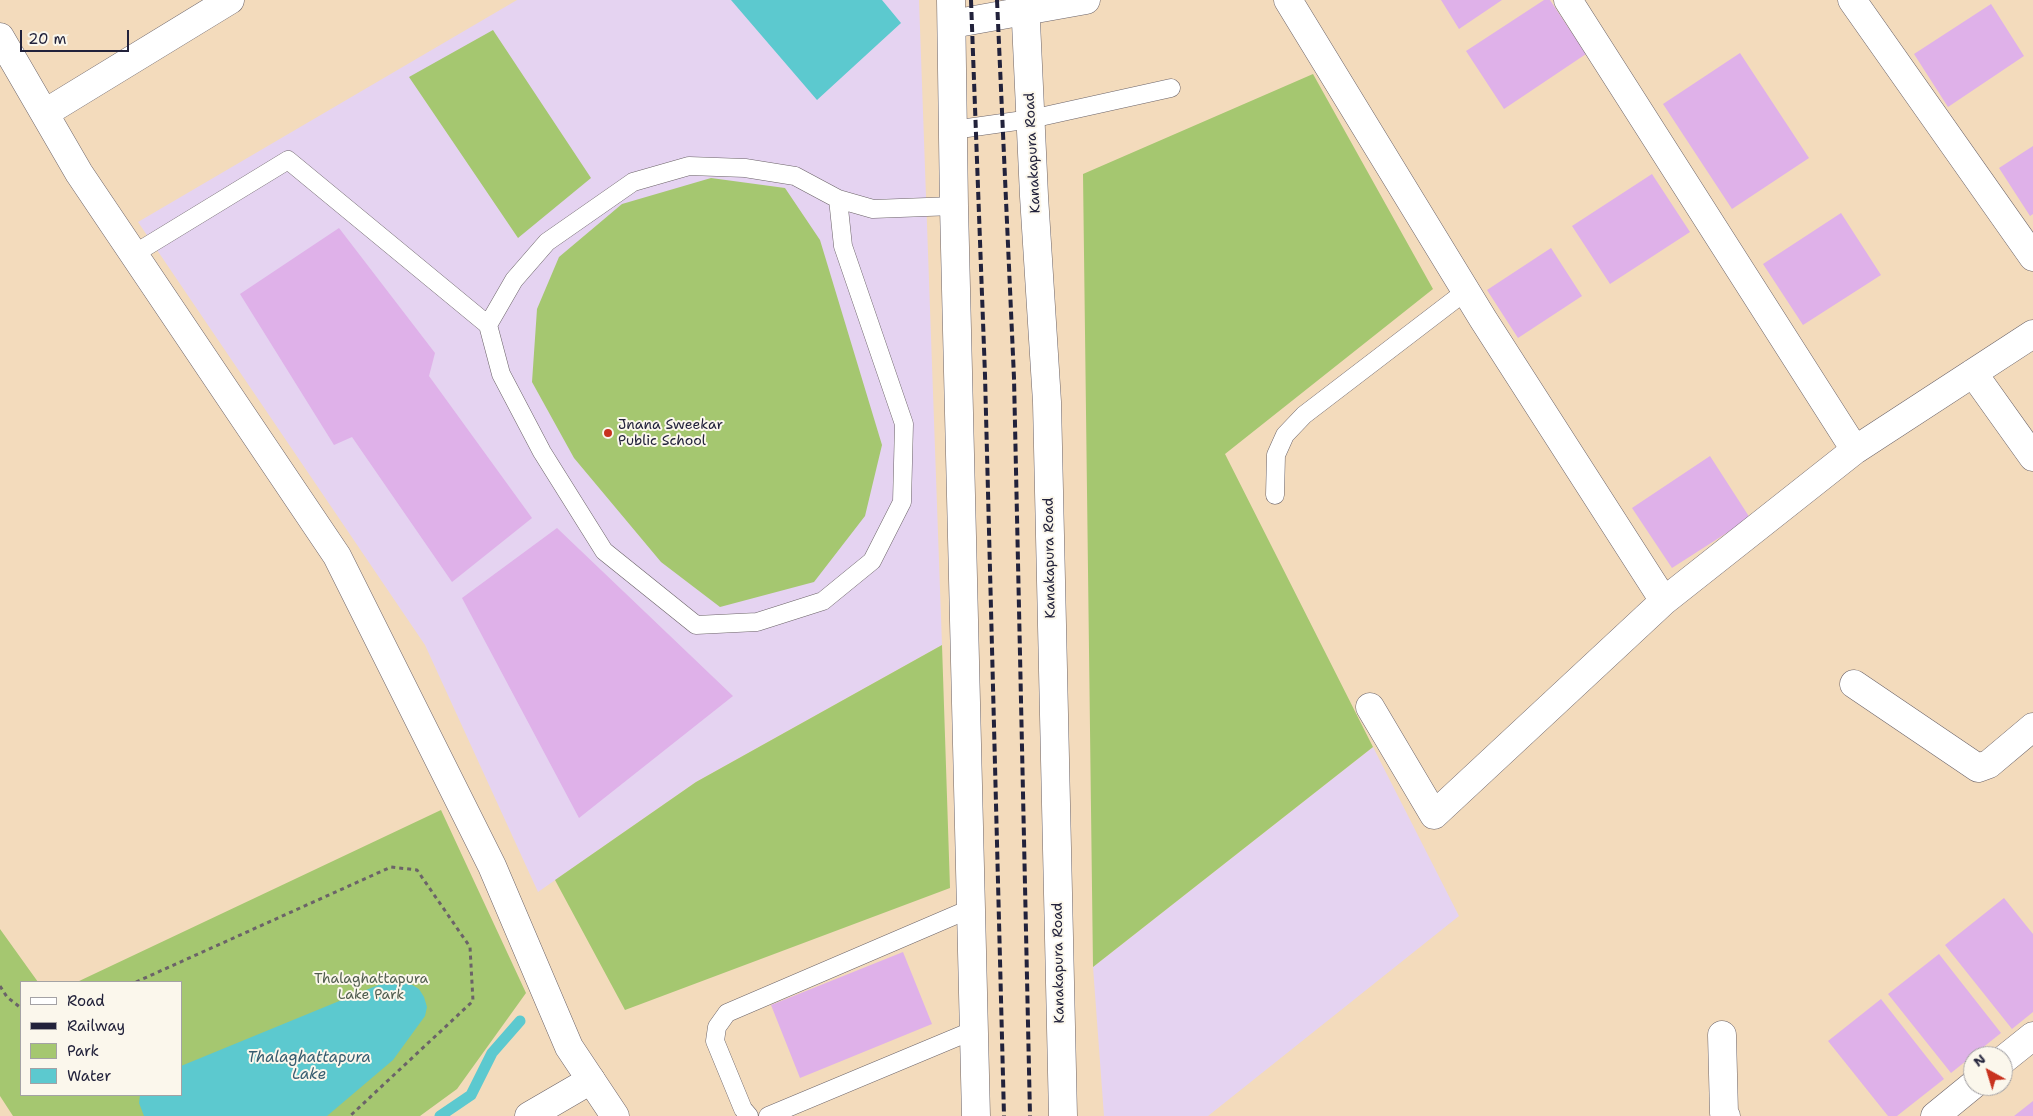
<!DOCTYPE html>
<html>
<head>
<meta charset="utf-8">
<style>
	body { margin:0 }
	#map { position:relative; width:2033px; height:1116px; overflow:hidden; background:#f3dbbc; font-family:"Shantell Sans",sans-serif }
	canvas { display:block }
	.legend { position:absolute; left:20px; top:981px; width:162px; height:115px; box-sizing:border-box; background:#fbf7ec; border:1px solid #a4a2a5; margin:0; padding:6px 9px; list-style:none; font-size:15px; color:#22223b }
	.legend li { display:flex; align-items:center; gap:10px; height:25px }
	.legend b { width:25px; border:1px solid #a4a2a5 }
	.north { position:absolute; left:1963px; top:1046px; width:50px; height:50px; box-sizing:border-box; background:#fbf7ec; border:1px solid #a4a2a5; border-radius:50%; rotate:321deg; font-size:14px; font-weight:700; line-height:20px; text-align:center; color:#22223b }
	.north::after { content:''; display:block; margin:auto; width:18px; height:22px; background:#c8321e; clip-path:polygon(50% 0,100% 100%,50% 72%,0 100%) }
	.scale { position:absolute; left:20px; top:30px; width:109px; height:22px; box-sizing:border-box; border:2px solid #22223b; border-top:0; padding-left:6px; font-size:15px; line-height:18px; white-space:nowrap; color:#22223b; -webkit-text-stroke:4px #fbf7ec; paint-order:stroke }
</style>
</head>
<body>
<div id="map">
<canvas width="2033" height="1116"></canvas>
<ul class="legend">
<li><b style="height:6px;background:#fff"></b>Road</li>
<li><b style="height:6px;background:#22223b"></b>Railway</li>
<li><b style="height:14px;background:#a5c770"></b>Park</li>
<li><b style="height:14px;background:#5cc9cf"></b>Water</li>
</ul>
<div class="north">N</div>
<div class="scale">20 m</div>
</div>
<script>
const ctx = document.querySelector('canvas').getContext('2d');
ctx.lineJoin = 'round';
function paint(path, color) {
  ctx.fillStyle = color;
  ctx.fill(path, 'evenodd');
}
function poly(rows) {
  const path = new Path2D();
  for (const r of rows) {
    path.moveTo(r[0], r[1]);
    for (let i = 2; i < r.length; i += 2) path.lineTo(r[i], r[i + 1]);
  }
  return path;
}
function strokePath(path, color, width, dash) {
  ctx.strokeStyle = color;
  ctx.lineWidth = width;
  ctx.lineCap = dash ? 'butt' : 'round';
  ctx.setLineDash(dash || []);
  ctx.stroke(path);
}
function label(font, color, halo, rows, align = 'center') {
  ctx.font = font + ' "Shantell Sans",sans-serif';
  ctx.lineWidth = 4;
  ctx.setLineDash([]);
  ctx.textBaseline = 'middle';
  ctx.strokeStyle = halo;
  ctx.fillStyle = color;
  for (const [text, x, y, turn = 0] of rows) {
    ctx.save();
    ctx.translate(x, y);
    ctx.rotate((+turn || 0) * Math.PI / 180);
    ctx.textAlign = isNaN(turn) ? turn : align;
    if (halo) ctx.strokeText(text, 0, 0);
    ctx.fillText(text, 0, 0);
    ctx.restore();
  }
}
paint(poly([
	[517,0,919,0,942,645,696,782,538,892,425,645,138,222],
	[1373,747,1459,916,1208,1116,1104,1116,1093,967]
]), '#e5d3f1');
paint(poly([
	[493,30,591,178,518,238,409,77],
	[1313,74,1433,289,1225,454,1373,747,1093,967,1083,174],
	[711,178,785,188,820,240,882,445,865,516,814,582,720,607,661,562,574,458,532,382,537,309,559,257,622,204],
	[942,645,950,888,625,1010,555,880,696,782],
	[441,810,526,993,457,1089,420,1116,13,1116,0,1096,0,929,38,982,21,982,21,1095,181,1095,181,982,77,982]
]), '#a5c770');
paint(poly([
	[731,0,882,0,901,23,817,100],
	[398,980,409,983,419,989,424,997,427,1007,425,1016,393,1060,327,1116,144,1116,139,1103,140,1095,181,1095,181,1066,388,981]
]), '#5cc9cf');
strokePath(poly([
	[440,1116,471,1095,492,1053,520,1021]
]), '#5cc9cf', 11);
paint(poly([
	[1441,0,1502,0,1459,29],
	[1544,0,1550,0,1586,54,1504,109,1466,51],
	[1991,4,2024,56,1948,107,1914,54],
	[1740,53,1809,158,1732,209,1663,104],
	[2033,146,2033,214,2030,216,1999,168],
	[1652,174,1690,232,1610,284,1572,226],
	[1841,213,1881,275,1803,325,1763,264],
	[339,228,435,353,429,376,532,518,452,582,352,437,334,445,240,294],
	[1551,248,1582,296,1518,338,1487,290],
	[1710,456,1750,518,1672,568,1632,508],
	[557,528,733,696,579,818,462,598],
	[2004,898,2033,934,2033,1012,2012,1029,1945,945],
	[903,952,932,1024,800,1078,771,1005],
	[1939,954,2001,1033,1951,1073,1888,994],
	[1881,999,1944,1079,1897,1116,1888,1116,1828,1041],
	[2033,1101,2033,1116,2014,1116]
]), '#dfb1e9');
const lane = poly([
	[953,130,1031,119,1171,88],
	[134,254,288,160,488,325,501,374,542,452,604,551,696,625,757,622,823,601,872,561,902,502,904,424,843,246,838,199],
	[488,325,514,280,547,242,633,182,689,166,745,168,795,176,838,199,873,209,954,206],
	[1275,495,1276,455,1285,435,1304,415,1466,291],
	[749,1116,743,1109,715,1041,717,1027,727,1013,972,908],
	[768,1116,974,1030]
]);
const street = poly([
	[1288,0,1483,319,1664,601],
	[1568,0,1855,450],
	[1852,0,2033,257],
	[45,113,230,0],
	[1973,373,2033,457],
	[1854,684,1978,768,1989,764,2033,727],
	[1370,707,1434,815,1664,601,1855,450,2033,334],
	[1722,1035,1724,1113,1726,1116],
	[2003,1060,2033,1036],
	[529,1116,591,1080],
	[1935,1116,1973,1085]
]);
const secondary = poly([
	[952,24,1086,0],
	[0,37,79,173,337,556,492,866,569,1047,615,1116]
]);
const highway = poly([
	[951,0,954,206,976,1116],
	[1025,0,1034,196,1047,402,1063,1116]
]);
strokePath(lane, '#6b6368', 19);
strokePath(street, '#6b6368', 29);
strokePath(secondary, '#6b6368', 29);
strokePath(highway, '#6b6368', 29);
strokePath(poly([
	[136,982,391,867,417,870,470,947,473,1001,350,1116],
	[0,986,7,997,21,1008]
]), '#6b6368', 3, [4, 4]);
strokePath(lane, '#fff', 18);
strokePath(street, '#fff', 28);
strokePath(secondary, '#fff', 28);
strokePath(highway, '#fff', 28);
strokePath(poly([
	[971,0,985,375,1004,1116],
	[997,0,1014,378,1030,1116]
]), '#22223b', 4, [8, 4]);
for (const [x, y, r, color] of [
	[608,433,5,"#c8321e"]
]) {
  const dot = new Path2D();
  dot.arc(x, y, r, 0, 2 * Math.PI);
  ctx.fillStyle = color;
  ctx.fill(dot);
  strokePath(dot, '#fbf7ec', 2);
}
label('14px', '#22223b', '#fbf7ec', [
	["Kanakapura Road",1033,153,-93],
	["Kanakapura Road",1050,558,-91],
	["Kanakapura Road",1059,963,-91]
]);
label('14px', '#22223b', '#fbf7ec', [
	["Jnana Sweekar",618,425],
	["Public School",618,441]
], 'left');
label('14px', '#505c4e', '#fbf7ec', [
	["Thalaghattapura",371,979],
	["Lake Park",371,995]
]);
label('italic 15px', '#365c6f', '#fbf7ec', [
	["Thalaghattapura",309,1058],
	["Lake",309,1075]
]);
</script>
</body>
</html>
